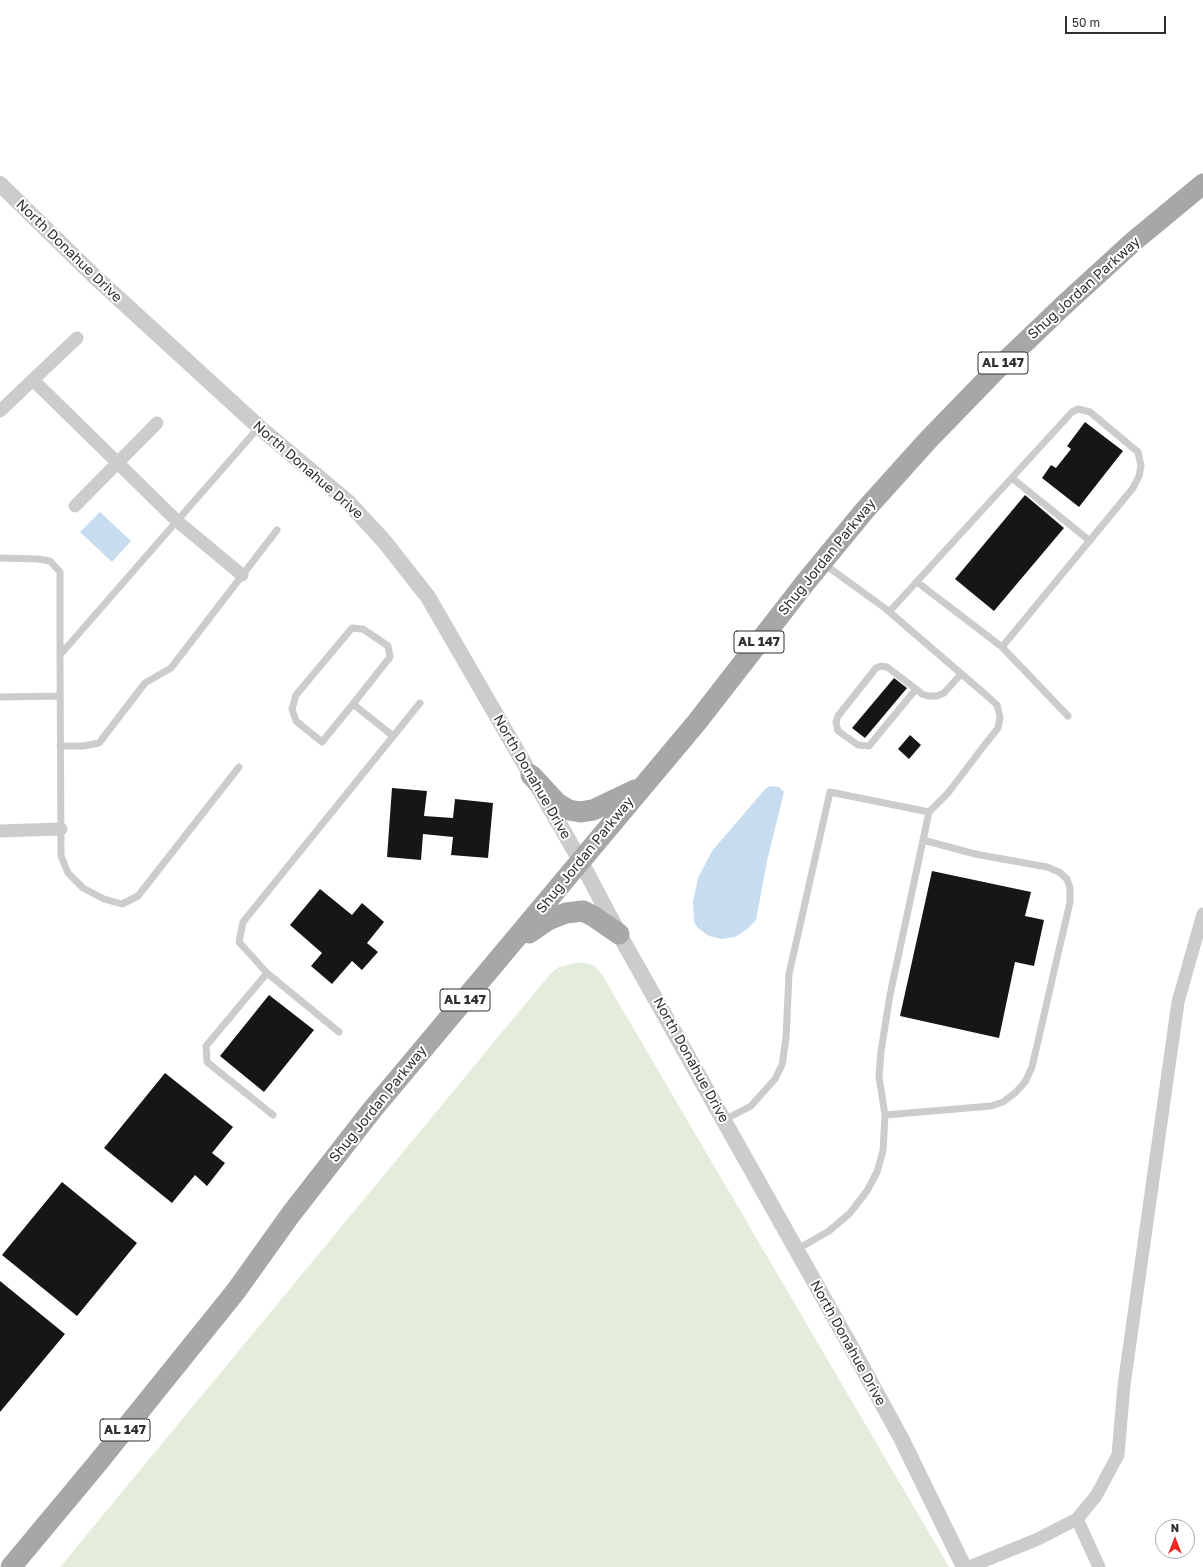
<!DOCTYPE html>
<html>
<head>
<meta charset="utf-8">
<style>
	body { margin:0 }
	#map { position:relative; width:1203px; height:1567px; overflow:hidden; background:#fff; font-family:"Golos Text",sans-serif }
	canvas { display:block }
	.north { position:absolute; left:1155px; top:1519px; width:40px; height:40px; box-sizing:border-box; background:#fff; border:1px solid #acacac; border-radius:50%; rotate:0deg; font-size:11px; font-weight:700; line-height:16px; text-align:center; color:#2f2f2f }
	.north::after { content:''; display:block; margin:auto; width:14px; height:18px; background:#f12726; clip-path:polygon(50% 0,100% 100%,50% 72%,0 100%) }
	.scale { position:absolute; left:1065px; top:16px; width:101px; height:18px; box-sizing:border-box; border:2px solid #2f2f2f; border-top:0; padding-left:5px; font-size:12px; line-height:14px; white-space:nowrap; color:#2f2f2f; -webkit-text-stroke:3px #fff; paint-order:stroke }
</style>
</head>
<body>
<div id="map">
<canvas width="1203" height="1567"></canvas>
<div class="north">N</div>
<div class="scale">50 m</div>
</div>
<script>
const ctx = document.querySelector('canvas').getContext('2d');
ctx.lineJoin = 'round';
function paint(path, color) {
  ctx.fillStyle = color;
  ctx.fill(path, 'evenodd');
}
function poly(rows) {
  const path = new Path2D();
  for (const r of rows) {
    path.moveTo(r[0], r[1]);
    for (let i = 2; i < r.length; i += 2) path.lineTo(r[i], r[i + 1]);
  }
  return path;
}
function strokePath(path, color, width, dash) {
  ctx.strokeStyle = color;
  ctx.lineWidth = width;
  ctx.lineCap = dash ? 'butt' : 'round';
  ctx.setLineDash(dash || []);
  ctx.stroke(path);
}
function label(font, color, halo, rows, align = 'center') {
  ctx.font = font + ' "Golos Text",sans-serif';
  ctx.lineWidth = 4;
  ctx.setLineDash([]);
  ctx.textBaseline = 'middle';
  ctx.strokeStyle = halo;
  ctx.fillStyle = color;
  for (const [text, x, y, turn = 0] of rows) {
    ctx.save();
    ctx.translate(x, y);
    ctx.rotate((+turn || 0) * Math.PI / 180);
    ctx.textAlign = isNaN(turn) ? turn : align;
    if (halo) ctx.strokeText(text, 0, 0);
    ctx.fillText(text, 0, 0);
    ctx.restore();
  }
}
paint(poly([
	[579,962,594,965,601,973,949,1567,60,1567,551,973,559,967]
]), '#e4eddc');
paint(poly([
	[100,512,131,541,112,562,80,532],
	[770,786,779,787,784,792,767,861,756,920,746,930,735,937,722,939,709,936,698,928,694,922,693,902,698,878,712,851,766,788]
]), '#c7dcee');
paint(poly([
	[1085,422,1123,451,1079,507,1042,478,1051,465,1056,468,1071,449,1067,446],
	[1025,495,1064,528,994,611,955,579],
	[894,678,907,688,865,738,852,728],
	[910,735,921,745,909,759,898,749],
	[392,788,427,791,424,816,453,818,455,799,493,803,488,858,451,855,453,837,423,834,421,860,387,857],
	[932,871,1031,892,1025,916,1044,920,1034,966,1015,962,999,1038,900,1016],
	[320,889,352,915,362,903,384,922,367,943,378,952,362,970,352,961,332,984,311,966,322,953,290,925],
	[269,995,314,1030,264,1092,220,1056],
	[165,1073,233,1127,212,1153,225,1163,207,1186,195,1175,172,1203,104,1148],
	[62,1182,137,1243,77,1316,2,1255],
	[0,1281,65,1334,0,1412]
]), '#161616');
strokePath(poly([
	[1012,478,1090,541],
	[0,558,38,559,50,561,60,572,60,655],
	[917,582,1002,647,1068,716],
	[889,612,1072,412,1078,409,1090,412,1138,452,1141,466,1139,476,1133,488,1002,647],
	[916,689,869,746,858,745,838,731,836,722,838,716,876,668,881,666,887,667,916,689,922,694,928,696,937,696,944,693,961,674],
	[0,697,60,696],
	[353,704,322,742,296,721,292,709,296,695,352,628,363,629,388,646,390,657,353,704,393,736],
	[60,746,83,746,99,743,145,683,171,668,277,530],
	[239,767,138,896,122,904,104,899,83,888,68,873,61,856,60,655,259,427],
	[267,973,206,1046,207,1062,273,1115],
	[339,1032,267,973,239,942,243,922,420,703],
	[885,1115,991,1106,1003,1102,1015,1093,1025,1082,1032,1067,1070,902,1070,888,1067,879,1059,872,1047,867,975,854,923,840],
	[724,1120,751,1106,775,1079,782,1065,786,1038,789,974,830,792,929,812],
	[796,1250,829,1231,850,1213,867,1191,877,1172,883,1151,885,1115,879,1077,881,1051,890,995,929,812,948,793,983,747,998,728,1000,717,997,705,986,695,886,609,824,564]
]), '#ccc', 7);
strokePath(poly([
	[33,380,177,521,242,575],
	[0,411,77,338],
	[75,506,157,423],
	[0,831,61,829],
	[1077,1519,1099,1567],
	[969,1567,1038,1539,1077,1519,1096,1496,1118,1455,1124,1385,1178,1002,1203,914]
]), '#ccc', 13);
strokePath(poly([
	[0,184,93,275,259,427,347,501,384,541,428,597,580,860,619,934,855,1354,901,1438,964,1567]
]), '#ccc', 16);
strokePath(poly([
	[531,775,557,803,569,810,580,812,593,810,635,790],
	[529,933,548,920,566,913,583,911,593,916,619,934],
	[11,1567,96,1465,236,1291,291,1214,372,1110,697,722,805,583,865,510,929,439,995,371,1064,305,1134,241,1203,184]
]), '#a7a7a7', 21);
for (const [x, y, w] of [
	[1003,363,50],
	[759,642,50],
	[465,1000,50],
	[125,1430,50]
]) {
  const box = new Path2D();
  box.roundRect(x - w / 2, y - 11, w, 22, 3);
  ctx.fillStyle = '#fff';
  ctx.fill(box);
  strokePath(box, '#2f2f2f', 1);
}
label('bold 13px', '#2f2f2f', null, [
	["AL 147",1003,363],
	["AL 147",759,642],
	["AL 147",465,1000],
	["AL 147",125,1430]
]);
label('14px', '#2f2f2f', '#fff', [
	["North Donahue Drive",69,251,44],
	["Shug Jordan Parkway",1084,288,-42],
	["North Donahue Drive",308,470,41],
	["Shug Jordan Parkway",827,557,-51],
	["North Donahue Drive",532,777,60],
	["Shug Jordan Parkway",585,855,-51],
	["North Donahue Drive",691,1060,61],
	["Shug Jordan Parkway",378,1104,-51],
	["North Donahue Drive",848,1343,61]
]);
</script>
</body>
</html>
